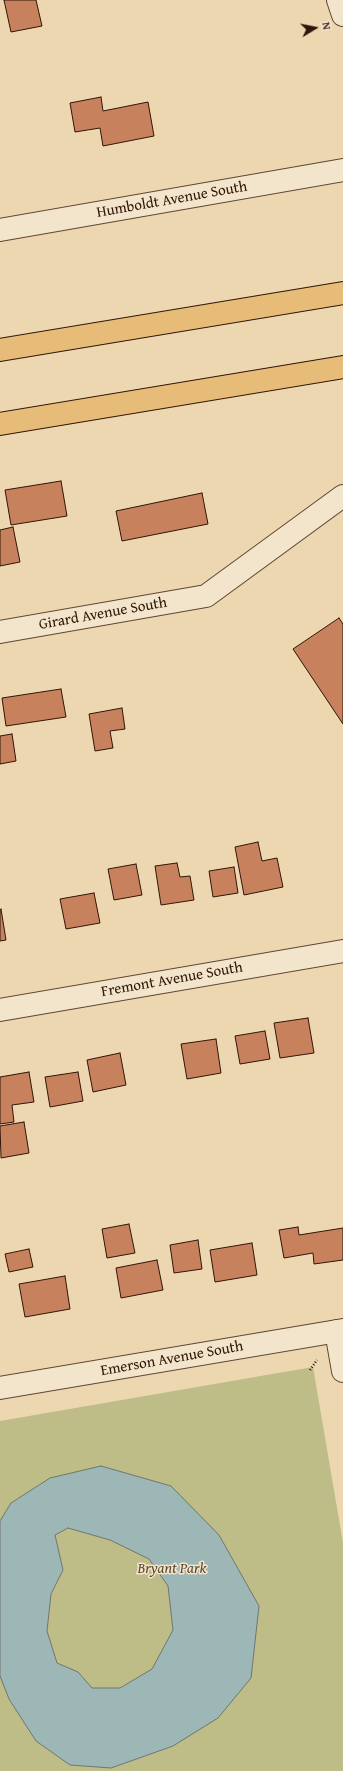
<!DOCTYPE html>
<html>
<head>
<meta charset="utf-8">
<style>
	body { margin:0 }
	#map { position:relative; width:343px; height:1771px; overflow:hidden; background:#edd7b1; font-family:"Gentium Book Plus",serif }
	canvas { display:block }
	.north { position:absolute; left:295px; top:8px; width:40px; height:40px; -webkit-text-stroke:3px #f3e5cc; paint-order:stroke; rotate:80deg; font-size:11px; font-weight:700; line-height:16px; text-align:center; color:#301508 }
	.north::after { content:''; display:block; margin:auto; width:14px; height:18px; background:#301508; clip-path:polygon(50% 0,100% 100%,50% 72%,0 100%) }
</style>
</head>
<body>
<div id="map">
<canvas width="343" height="1771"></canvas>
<div class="north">N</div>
</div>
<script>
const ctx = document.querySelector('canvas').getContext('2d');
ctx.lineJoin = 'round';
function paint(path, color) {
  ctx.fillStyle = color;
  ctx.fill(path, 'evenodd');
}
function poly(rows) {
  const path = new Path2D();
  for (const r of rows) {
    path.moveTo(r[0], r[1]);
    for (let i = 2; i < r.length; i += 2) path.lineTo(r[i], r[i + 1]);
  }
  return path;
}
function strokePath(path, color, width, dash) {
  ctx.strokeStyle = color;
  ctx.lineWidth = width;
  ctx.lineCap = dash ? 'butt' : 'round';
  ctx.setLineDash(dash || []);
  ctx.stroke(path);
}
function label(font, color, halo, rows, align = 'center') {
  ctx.font = font + ' "Gentium Book Plus",serif';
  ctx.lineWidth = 3;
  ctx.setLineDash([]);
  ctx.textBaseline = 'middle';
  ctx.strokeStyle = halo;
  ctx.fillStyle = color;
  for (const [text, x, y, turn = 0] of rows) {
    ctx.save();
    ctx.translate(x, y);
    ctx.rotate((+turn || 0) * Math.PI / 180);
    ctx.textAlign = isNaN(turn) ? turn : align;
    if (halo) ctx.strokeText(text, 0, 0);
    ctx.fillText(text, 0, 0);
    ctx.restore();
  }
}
paint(poly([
	[313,1367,343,1543,343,1771,0,1771,0,1421]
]), '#bebd87');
const water = poly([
	[101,1466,171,1486,219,1535,259,1606,251,1678,218,1718,173,1746,111,1768,70,1765,36,1741,9,1699,0,1676,0,1521,11,1503,50,1478,101,1466],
	[68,1528,110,1540,149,1559,168,1586,173,1630,152,1669,120,1688,92,1688,78,1672,57,1663,47,1631,51,1594,63,1570,55,1535,68,1528]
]);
paint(water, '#9db7b6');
strokePath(water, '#717670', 1);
const building = poly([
	[4,0,36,0,42,26,11,32,4,0],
	[101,97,103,111,148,102,154,136,103,146,100,128,75,132,70,103,101,97],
	[61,481,67,516,11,525,5,490,61,481],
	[202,493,208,524,122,541,116,511,202,493],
	[13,527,20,562,0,566,0,530,13,527],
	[339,618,343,624,343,724,293,649,339,618],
	[61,689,66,717,6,726,2,698,61,689],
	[122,708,125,729,110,731,113,748,95,751,89,714,122,708],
	[12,734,16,761,0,764,0,736,12,734],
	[258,842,262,861,277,858,283,887,244,895,235,847,258,842],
	[177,863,180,877,190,876,194,900,161,905,155,866,177,863],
	[136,864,142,895,114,900,108,869,136,864],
	[234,867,238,893,213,897,209,871,234,867],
	[94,893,100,923,66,929,60,899,94,893],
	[1,909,6,940,0,941,0,910,1,909],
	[308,1018,314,1053,280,1058,274,1023,308,1018],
	[265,1031,270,1059,240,1064,235,1036,265,1031],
	[216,1039,221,1073,187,1079,181,1044,216,1039],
	[120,1053,126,1085,93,1092,87,1060,120,1053],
	[29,1072,34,1102,12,1105,14,1122,0,1124,0,1077,29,1072],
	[78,1072,83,1101,50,1107,45,1077,78,1072],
	[24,1122,29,1153,1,1158,0,1126,24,1122],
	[129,1224,135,1253,107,1258,102,1229,129,1224],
	[298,1227,299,1235,343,1228,343,1260,314,1264,313,1253,284,1258,279,1230,298,1227],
	[198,1240,202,1269,174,1273,170,1245,198,1240],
	[252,1243,257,1275,215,1282,210,1250,252,1243],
	[29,1249,33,1267,9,1272,5,1254,29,1249],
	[157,1260,163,1290,121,1298,116,1268,157,1260],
	[65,1276,70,1309,25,1317,19,1284,65,1276]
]);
paint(building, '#c7815d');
strokePath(building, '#301508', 1);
const minor = poly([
	[338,0,343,15],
	[0,230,343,170],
	[0,632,206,596,343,496],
	[0,1010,343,951],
	[336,1331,343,1371],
	[0,1388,343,1330]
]);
const highway = poly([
	[0,350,343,293],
	[0,424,343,367]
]);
strokePath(minor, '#5f4632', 24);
strokePath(highway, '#301508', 24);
strokePath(poly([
	[310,1370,317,1360]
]), '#301508', 2.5, [1, 2]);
strokePath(minor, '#f3e5cc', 22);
strokePath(highway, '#e6bc78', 22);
label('15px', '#301508', '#f3e5cc', [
	["Humboldt Avenue South",172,200,-10],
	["Girard Avenue South",103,614,-10],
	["Fremont Avenue South",172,980,-10],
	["Emerson Avenue South",172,1359,-10]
]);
label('italic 15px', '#5b472e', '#f3e5cc', [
	["Bryant Park",172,1569]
]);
</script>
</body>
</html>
